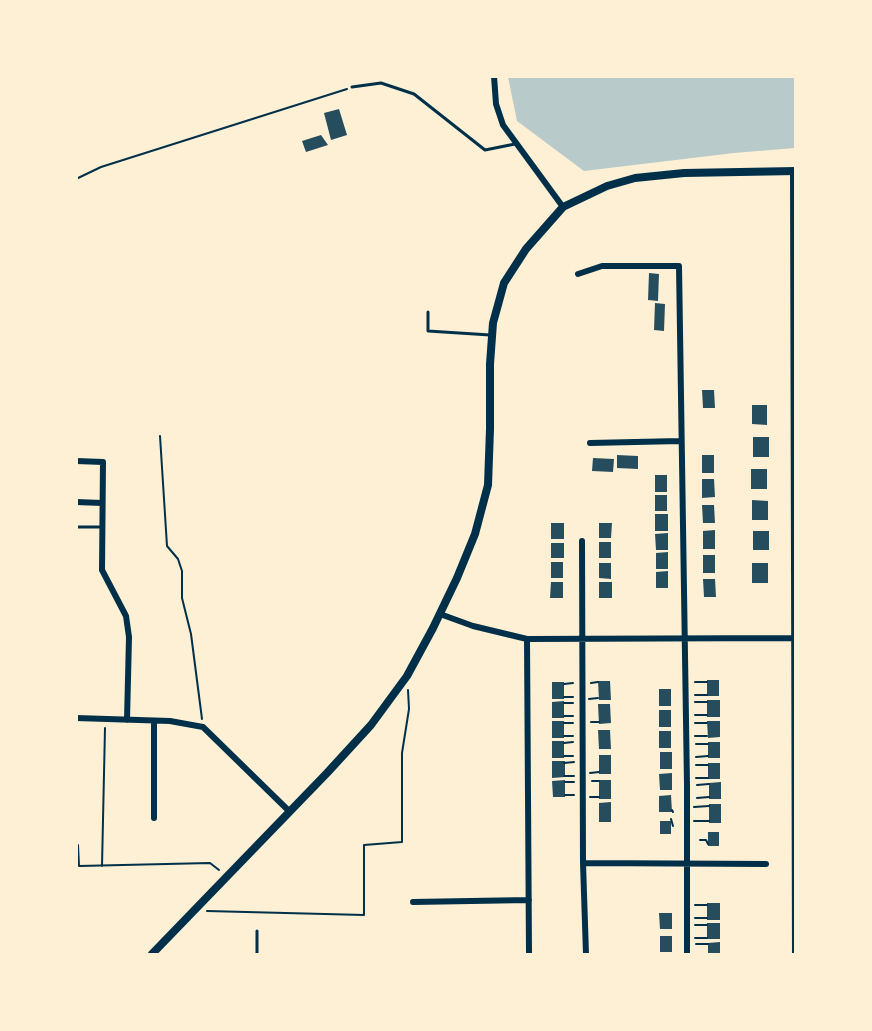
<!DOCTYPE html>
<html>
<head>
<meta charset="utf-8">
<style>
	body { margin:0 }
	#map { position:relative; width:872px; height:1031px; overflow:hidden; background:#fdf0d5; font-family:Cabin,sans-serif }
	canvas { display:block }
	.frame { position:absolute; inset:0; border:78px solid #fdf0d5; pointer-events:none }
</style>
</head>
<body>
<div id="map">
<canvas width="872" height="1031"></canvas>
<div class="frame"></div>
</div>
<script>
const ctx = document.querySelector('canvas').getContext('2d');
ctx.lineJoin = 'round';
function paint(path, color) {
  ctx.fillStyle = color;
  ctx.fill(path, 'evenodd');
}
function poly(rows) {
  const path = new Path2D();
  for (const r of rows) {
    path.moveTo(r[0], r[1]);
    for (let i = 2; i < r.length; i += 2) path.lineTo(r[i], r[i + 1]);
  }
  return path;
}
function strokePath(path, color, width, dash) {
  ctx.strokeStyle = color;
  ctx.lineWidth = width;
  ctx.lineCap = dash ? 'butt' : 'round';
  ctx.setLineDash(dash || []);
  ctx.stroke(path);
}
paint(poly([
	[508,77,795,77,795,148,734,153,584,171,517,121]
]), '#b9caca');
paint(poly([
	[339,109,347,135,331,140,324,113],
	[321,135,328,145,306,152,302,141],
	[649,273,659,274,658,301,648,300],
	[655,303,665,304,664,331,654,330],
	[702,390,714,390,715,408,703,408],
	[752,405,767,405,767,425,752,424],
	[753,437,769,437,769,457,753,457],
	[617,455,638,456,638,469,617,468],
	[702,455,714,455,714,473,702,473],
	[593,458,614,459,613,472,592,471],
	[751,469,767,469,767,489,751,489],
	[655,475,667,475,667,492,655,492],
	[702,479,714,479,715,497,702,498],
	[655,495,667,495,667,511,655,511],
	[752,500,768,501,768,520,752,520],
	[702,505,714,505,715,523,703,523],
	[655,514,668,514,668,531,655,531],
	[551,523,564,523,564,539,551,539],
	[599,523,612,523,611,538,599,538],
	[715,530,715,549,703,549,703,531],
	[753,531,769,531,769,550,753,550],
	[668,533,668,550,656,550,655,534],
	[599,542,611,542,611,558,599,558],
	[551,543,564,543,564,558,551,558],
	[668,552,668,569,656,569,656,553],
	[703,555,715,555,715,573,703,573],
	[551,562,563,562,563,578,551,578],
	[599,563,611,563,611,579,599,578],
	[752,563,768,563,768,583,752,583],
	[668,571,668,588,656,588,656,572],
	[703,579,715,579,716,597,704,597],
	[551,582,563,582,563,598,550,598],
	[599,582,612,582,612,598,599,598],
	[707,680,719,680,719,696,707,696],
	[598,681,610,681,611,700,599,700],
	[552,682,564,682,564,699,552,699],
	[659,689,671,689,671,706,659,706],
	[707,700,720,700,720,717,707,717],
	[564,701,564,718,552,718,552,702],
	[598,704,610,704,611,723,599,724],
	[659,710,671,710,671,727,659,727],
	[552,721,564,721,564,738,552,738],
	[707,721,720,721,720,737,708,738],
	[598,730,610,730,611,749,599,749],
	[659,731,671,731,671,748,659,748],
	[552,741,564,741,564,758,552,758],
	[708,742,720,742,720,758,708,758],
	[660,752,672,752,672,769,660,769],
	[599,755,611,755,611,774,599,774],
	[552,761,565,761,565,777,552,778],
	[708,763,720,763,720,779,708,779],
	[672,773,672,790,660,790,659,774],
	[565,780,565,797,553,797,552,781],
	[599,780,611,780,611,799,599,799],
	[721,782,721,799,709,799,709,783],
	[671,795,672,812,659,812,659,796],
	[611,802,611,822,599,822,599,803],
	[709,804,721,804,721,823,709,823],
	[660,821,671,821,671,834,660,834],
	[708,832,719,832,719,846,708,846],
	[707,903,720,903,720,920,707,920],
	[659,913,672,913,672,929,660,929],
	[707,923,720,923,720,939,707,939],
	[660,936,672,936,672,952,660,952],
	[720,942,720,954,708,954,708,943]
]), '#264d5e');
strokePath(poly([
	[76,179,101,167,347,89],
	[160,436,167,546,178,559,182,571,182,598,191,634,202,719],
	[695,682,707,682],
	[591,683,598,682],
	[564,684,573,683],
	[695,695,707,695],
	[564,697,573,697],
	[589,699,598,698],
	[695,702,707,702],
	[564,703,573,703],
	[695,715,707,715],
	[564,716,573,716],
	[591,722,599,722],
	[564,723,573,723],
	[695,723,707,723],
	[564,736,573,736],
	[695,736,707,736],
	[564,743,573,742],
	[696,744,708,744],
	[564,756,573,756],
	[696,757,708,756],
	[564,763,574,762],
	[696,765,708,765],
	[590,773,599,772],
	[564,776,574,776],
	[696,778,708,778],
	[592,781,599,781],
	[565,782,574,782],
	[697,785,709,784],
	[565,795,574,795],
	[590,797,599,797],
	[697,798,709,797],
	[694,807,709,806],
	[672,810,673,812],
	[671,819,673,826],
	[694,821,709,821],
	[700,840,706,840,708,844],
	[76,845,78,845,79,866,210,863,219,870],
	[102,866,105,728],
	[695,905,707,905],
	[207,911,364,915,364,845,402,842,402,753,409,709,408,690],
	[695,918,707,918],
	[695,925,707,925],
	[695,938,707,938],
	[696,944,708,944]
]), '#003049', 2);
strokePath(poly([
	[352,87,381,83,414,94,485,150,515,144],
	[428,312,428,331,490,335],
	[76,527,102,527],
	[257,931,257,954]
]), '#003049', 3);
strokePath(poly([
	[494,76,496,104,503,125,563,207],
	[793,171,795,954],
	[578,274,602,266,679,266,687,785,687,954],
	[590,443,680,441],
	[76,461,103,462,102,570,126,616,129,637,127,720],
	[76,502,102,503],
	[582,541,583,863,586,954],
	[440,614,473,626,527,639,794,638],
	[527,639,529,954],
	[76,718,170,721,203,727,289,811],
	[154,818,154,721],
	[583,863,766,864],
	[413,902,529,900]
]), '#003049', 6);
strokePath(poly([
	[152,954,327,773,371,725,407,676,433,628,457,578,475,534,488,485,490,429,490,364,493,323,504,283,526,249,563,207,607,186,635,178,684,173,796,171]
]), '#003049', 8);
</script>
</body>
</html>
